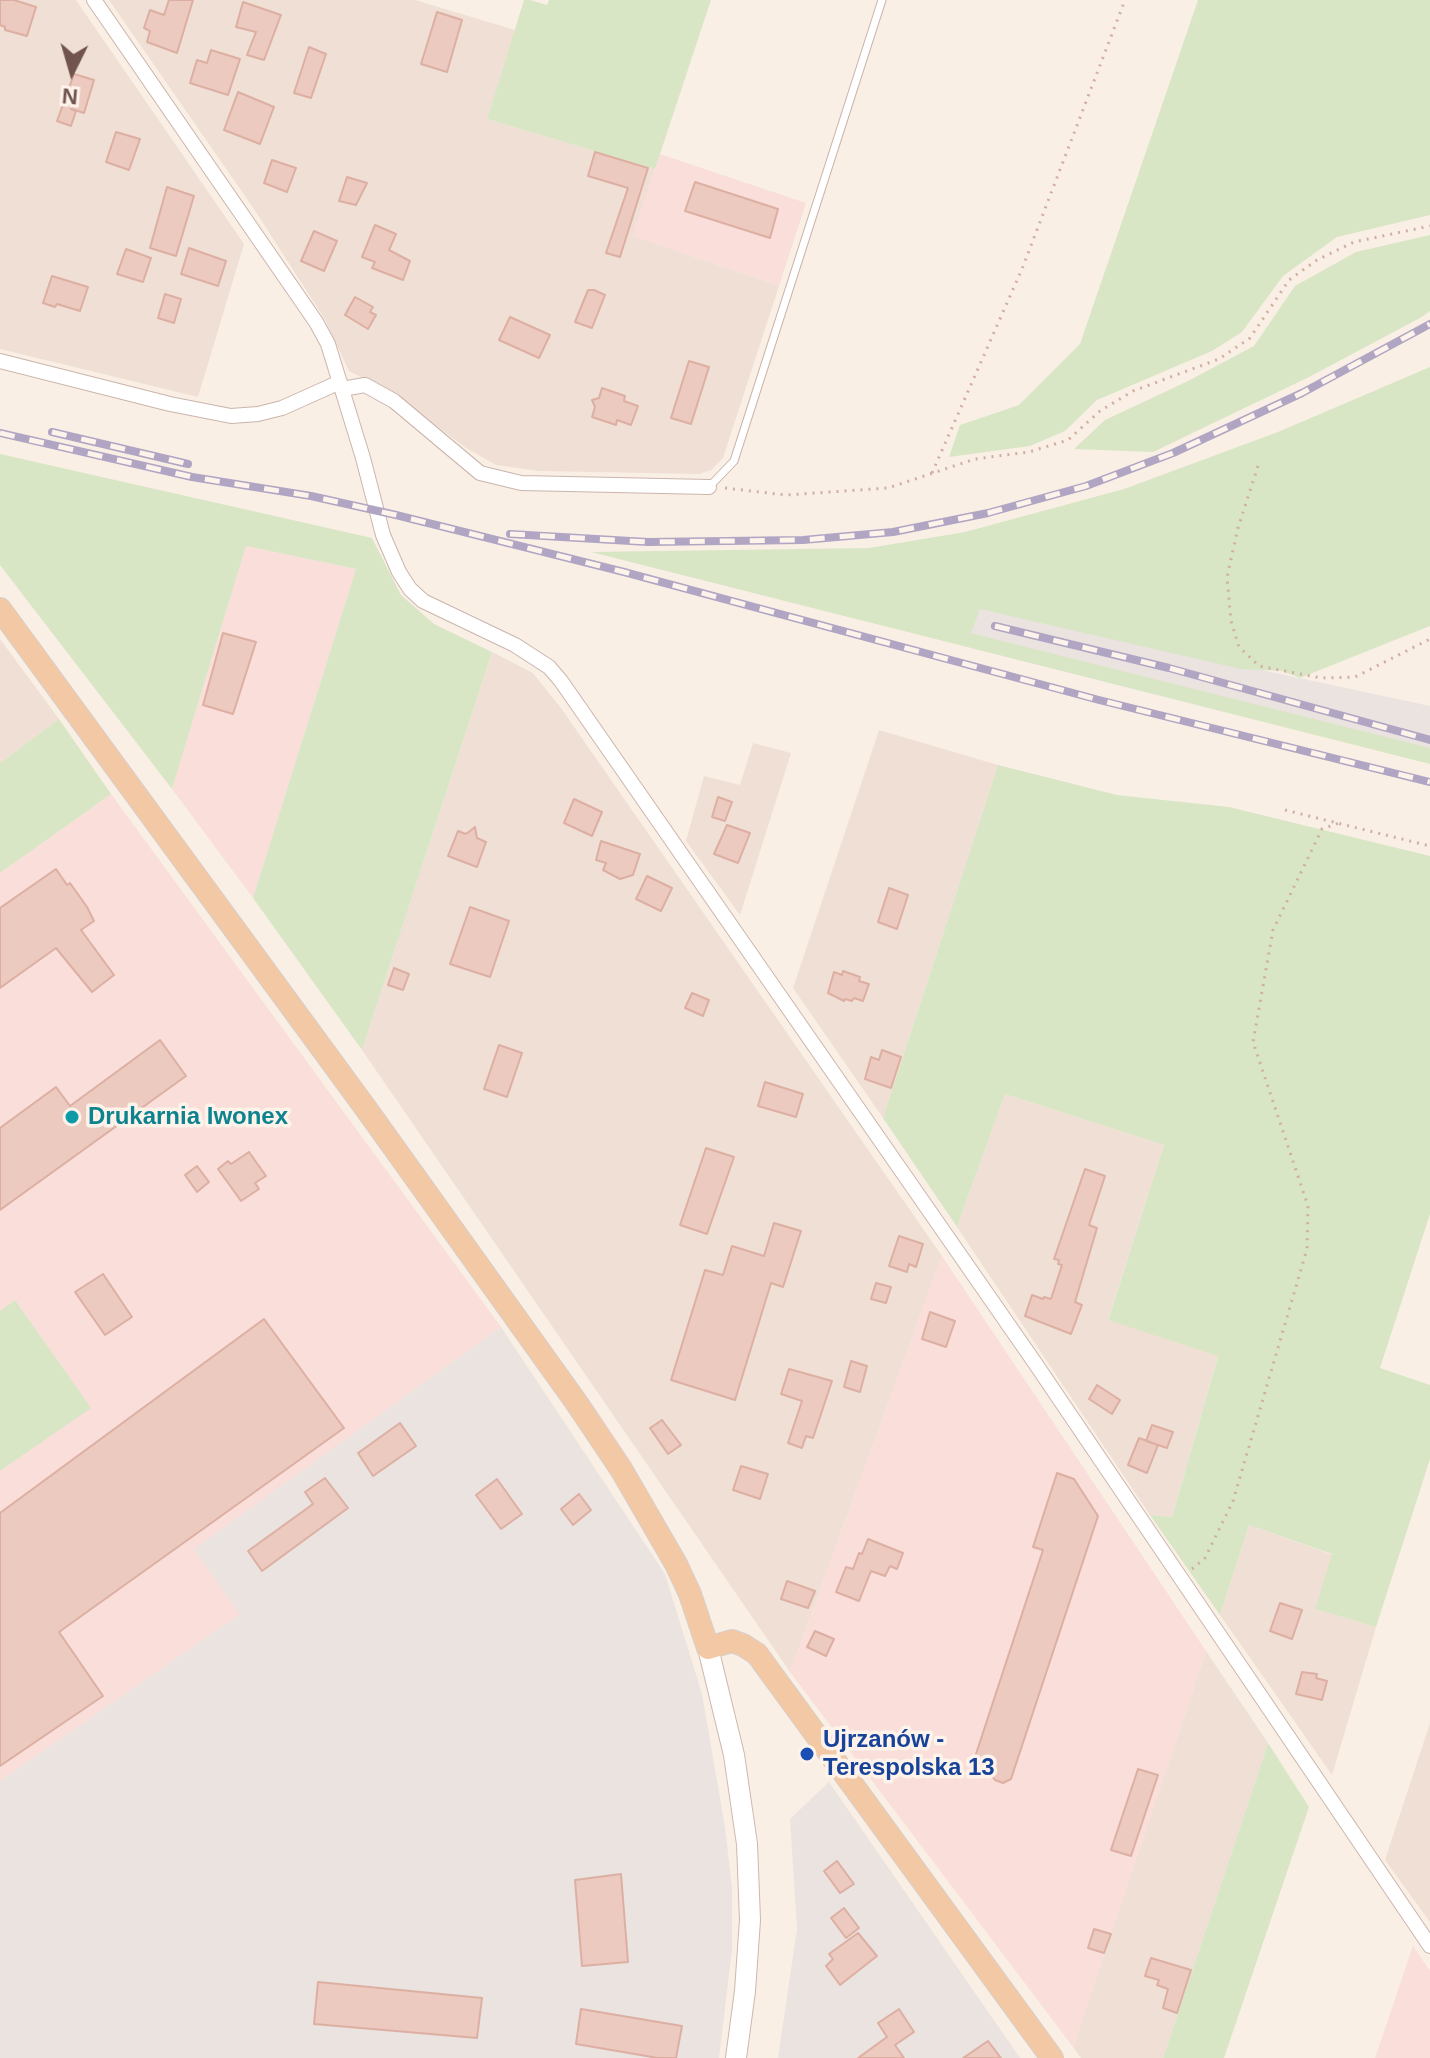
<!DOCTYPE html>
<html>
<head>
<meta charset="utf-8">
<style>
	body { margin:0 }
	#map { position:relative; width:1430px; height:2058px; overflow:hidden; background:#faefe5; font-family:Arial,sans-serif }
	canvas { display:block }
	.north { position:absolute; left:32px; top:32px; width:80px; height:80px; -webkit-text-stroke:6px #fdf3eb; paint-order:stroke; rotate:185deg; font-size:22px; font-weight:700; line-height:32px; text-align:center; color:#70544d }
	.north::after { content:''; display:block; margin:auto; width:28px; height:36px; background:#70544d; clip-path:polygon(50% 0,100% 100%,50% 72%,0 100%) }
</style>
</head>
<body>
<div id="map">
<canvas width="1430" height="2058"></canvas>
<div class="north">N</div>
</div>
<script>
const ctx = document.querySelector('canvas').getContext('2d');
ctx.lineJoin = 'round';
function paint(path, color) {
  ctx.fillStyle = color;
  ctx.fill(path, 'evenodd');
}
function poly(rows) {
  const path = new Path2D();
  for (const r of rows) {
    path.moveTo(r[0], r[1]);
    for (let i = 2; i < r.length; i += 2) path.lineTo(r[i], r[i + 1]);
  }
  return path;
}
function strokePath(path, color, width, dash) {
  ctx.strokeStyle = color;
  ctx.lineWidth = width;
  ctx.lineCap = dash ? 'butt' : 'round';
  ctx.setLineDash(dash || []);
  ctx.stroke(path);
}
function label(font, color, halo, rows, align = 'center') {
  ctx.font = font + ' Arial,sans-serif';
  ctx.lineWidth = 7;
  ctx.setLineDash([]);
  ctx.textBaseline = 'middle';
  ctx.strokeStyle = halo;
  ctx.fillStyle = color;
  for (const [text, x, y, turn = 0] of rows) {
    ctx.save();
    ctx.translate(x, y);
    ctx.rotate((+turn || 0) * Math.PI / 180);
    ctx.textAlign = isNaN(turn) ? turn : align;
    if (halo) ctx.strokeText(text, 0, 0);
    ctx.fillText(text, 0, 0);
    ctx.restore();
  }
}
paint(poly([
	[0,0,76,0,244,244,198,397,0,349],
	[109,0,415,0,515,30,487,119,655,169,633,236,779,286,723,458,711,470,699,474,539,471,496,465,466,448,393,393,349,371,324,318,254,209],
	[0,639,59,719,0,763],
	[492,652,533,673,561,708,942,1256,790,1672,362,1050],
	[879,730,998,765,883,1118,793,988],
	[753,743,791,753,740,915,686,841,704,776,740,785],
	[1005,1094,1164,1145,1108,1319,1218,1355,1172,1517,1150,1515,957,1227],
	[1249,1525,1333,1555,1315,1609,1376,1627,1332,1775,1220,1615],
	[1206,1651,1268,1743,1163,2058,1081,2058,1073,2047],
	[1430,1723,1430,1922,1385,1860]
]), '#f0dfd5');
paint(poly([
	[660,154,806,203,779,286,632,236],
	[246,546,356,569,253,898,172,789],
	[111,794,501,1327,195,1549,241,1614,0,1781,0,1471,90,1408,15,1300,0,1311,0,873],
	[942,1256,1206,1651,1073,2047,790,1672],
	[1413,1946,1430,1971,1430,2058,1375,2058]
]), '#f9deda');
paint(poly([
	[978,599,1177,652,1430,706,1430,760,966,643],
	[501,1327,665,1574,702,1694,725,1827,732,1888,732,1949,719,2058,0,2058,0,1781,240,1614,194,1549],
	[829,1782,1020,2058,778,2058,797,1929,790,1819]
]), '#eae3df');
paint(poly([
	[524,0,530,0,547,5,549,0,711,0,655,169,487,119],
	[1198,0,1430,0,1430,215,1337,237,1283,276,1242,332,1212,351,1097,400,1065,431,1030,446,949,457,960,425,1019,405,1080,344],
	[1430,235,1430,311,1420,318,1309,377,1153,452,1074,449,1105,420,1186,382,1254,346,1295,286,1356,252],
	[1430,367,1430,626,1300,678,1282,671,1241,669,980,609,971,633,1430,748,1430,764,591,552,869,548,965,532,1124,489,1278,432],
	[0,454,372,538,401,595,434,624,492,652,362,1050,253,898,356,569,246,546,172,789,0,565],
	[59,719,111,794,0,873,0,763],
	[998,765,1117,795,1229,807,1430,856,1430,1214,1380,1368,1430,1385,1430,1459,1376,1627,1315,1609,1332,1554,1249,1525,1220,1615,1150,1515,1172,1517,1218,1356,1108,1320,1164,1145,1005,1094,957,1227,883,1118],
	[15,1300,91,1408,0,1471,0,1311],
	[1268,1743,1309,1807,1224,2058,1163,2058]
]), '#d8e6c5');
const building = poly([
	[0,0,14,0,36,7,27,36,5,30,5,27,0,25,0,0],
	[169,0,193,0,177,53,147,42,150,31,144,28,150,10,164,15,169,0],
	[243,2,281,15,264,60,247,55,256,32,236,27,243,2],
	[437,12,462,20,447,72,421,64,437,12],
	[309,47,326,54,311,98,294,93,309,47],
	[211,50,240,59,228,95,190,83,197,60,207,63,211,50],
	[74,74,94,80,84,113,71,109,76,111,71,126,57,121,74,74],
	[238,92,274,107,260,144,224,130,238,92],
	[116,132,140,139,129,170,106,162,116,132],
	[595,152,648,168,620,257,606,253,628,188,588,176,595,152],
	[272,160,296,168,287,192,264,183,272,160],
	[347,177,367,183,356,205,339,201,347,177],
	[695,182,778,209,770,238,685,211,695,182],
	[167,187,194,196,176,256,150,248,167,187],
	[375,225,396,234,389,250,410,261,403,280,372,268,375,262,362,257,375,225],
	[314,231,337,241,324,271,301,261,314,231],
	[189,248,226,261,218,286,181,274,189,248],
	[126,249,151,258,143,282,117,274,126,249],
	[52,276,88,287,80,311,57,304,55,307,43,303,52,276],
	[588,290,594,290,605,295,592,328,575,322,588,290],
	[165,294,181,299,174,323,158,318,165,294],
	[355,297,373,307,370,312,376,315,368,329,345,315,355,297],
	[510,317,550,335,539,358,499,340,510,317],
	[689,361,709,367,691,424,671,418,689,361],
	[602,388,625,396,624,401,638,406,631,425,617,420,616,425,592,417,595,407,592,400,599,398,602,388],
	[223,633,256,642,233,714,203,705,223,633],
	[718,797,732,802,725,821,712,817,718,797],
	[574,799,602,812,592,836,564,823,574,799],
	[727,825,750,833,738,863,714,854,727,825],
	[475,827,477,838,486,842,477,867,448,856,458,831,466,834,475,827],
	[601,841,640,854,633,875,620,879,603,870,606,863,596,860,601,841],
	[56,869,67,885,70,883,87,907,94,921,81,930,114,975,92,992,56,948,0,988,0,908,56,869],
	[647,876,672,888,661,911,636,899,647,876],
	[889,888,908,895,897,929,878,922,889,888],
	[470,907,509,921,490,977,450,964,470,907],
	[394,968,409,974,403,990,388,985,394,968],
	[843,971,860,977,859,981,869,984,863,1001,854,998,852,1001,845,999,844,1001,828,993,834,972,842,975,843,971],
	[692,993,709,1000,703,1016,685,1008,692,993],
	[160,1040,186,1076,0,1210,0,1128,56,1087,70,1106,160,1040],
	[499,1045,522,1053,507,1097,484,1089,499,1045],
	[882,1050,901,1057,891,1088,865,1079,871,1057,879,1060,882,1050],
	[765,1082,803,1094,796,1117,758,1106,765,1082],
	[706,1148,734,1157,707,1234,680,1225,706,1148],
	[249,1152,266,1176,255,1183,259,1189,241,1201,218,1169,228,1161,231,1164,249,1152],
	[197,1166,209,1182,197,1192,185,1175,197,1166],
	[1085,1169,1105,1176,1089,1225,1097,1228,1075,1302,1082,1305,1071,1334,1025,1316,1032,1295,1043,1299,1044,1297,1051,1299,1062,1265,1058,1264,1059,1260,1054,1259,1085,1169],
	[774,1223,801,1231,783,1287,771,1283,735,1400,671,1380,705,1270,723,1275,732,1246,764,1256,774,1223],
	[899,1236,923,1244,916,1267,909,1264,907,1272,889,1266,899,1236],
	[103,1274,132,1317,105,1335,75,1292,103,1274],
	[876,1283,891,1287,886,1303,871,1299,876,1283],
	[930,1312,955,1321,946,1347,922,1339,930,1312],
	[264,1319,344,1428,59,1632,103,1696,0,1766,0,1513,264,1319],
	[851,1361,867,1366,860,1392,844,1387,851,1361],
	[789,1369,832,1381,813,1438,806,1436,802,1448,788,1443,802,1401,781,1394,789,1369],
	[1097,1385,1120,1400,1112,1414,1089,1399,1097,1385],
	[662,1420,681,1445,668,1454,650,1428,662,1420],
	[400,1423,416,1446,373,1476,358,1453,400,1423],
	[1152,1425,1173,1432,1167,1448,1146,1441,1152,1425],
	[1139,1438,1158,1445,1147,1473,1128,1465,1139,1438],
	[741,1466,768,1474,760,1499,733,1490,741,1466],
	[1057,1473,1074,1479,1098,1516,1011,1779,1003,1783,995,1780,976,1754,1043,1550,1033,1547,1057,1473],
	[325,1478,348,1508,262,1571,248,1551,313,1504,305,1492,325,1478],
	[497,1479,522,1514,501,1529,476,1495,497,1479],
	[579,1494,591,1510,573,1525,561,1509,579,1494],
	[868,1539,903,1553,897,1569,890,1566,885,1576,871,1571,859,1601,836,1592,846,1567,853,1569,859,1553,862,1554,868,1539],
	[787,1581,815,1591,808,1608,781,1599,787,1581],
	[1280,1603,1302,1610,1292,1639,1270,1631,1280,1603],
	[815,1631,834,1639,826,1656,807,1647,815,1631],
	[1302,1672,1317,1674,1316,1678,1327,1681,1322,1700,1296,1694,1302,1672],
	[1138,1769,1158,1775,1131,1856,1111,1850,1138,1769],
	[837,1861,854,1884,840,1893,824,1871,837,1861],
	[621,1874,628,1962,582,1966,575,1880,621,1874],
	[844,1908,859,1928,846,1938,831,1918,844,1908],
	[1094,1929,1111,1934,1104,1953,1088,1948,1094,1929],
	[858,1933,877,1956,840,1985,826,1966,833,1959,829,1954,858,1933],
	[1151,1958,1191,1970,1177,2013,1163,2008,1168,1989,1157,1985,1159,1980,1145,1976,1151,1958],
	[318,1982,482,1998,477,2038,314,2024,318,1982],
	[581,2009,682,2026,676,2058,658,2058,576,2044,581,2009],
	[899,2009,914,2032,895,2045,904,2058,858,2058,887,2037,878,2023,899,2009],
	[988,2041,1001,2058,963,2058,988,2041]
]);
paint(building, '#eccac0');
strokePath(building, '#ddafa2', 2);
const lane = poly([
	[709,487,734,461,882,0]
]);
const street = poly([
	[94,0,316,322,328,344,363,458,383,535,399,572,410,589,423,601,515,645,549,667,561,681,1035,1363,1430,1946],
	[0,361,170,404,231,416,258,414,282,408,340,382],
	[342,389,365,385,394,401,480,473,521,483,709,487]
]);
const secondary = poly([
	[708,1648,734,1755,747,1844,750,1920,745,1991,736,2058]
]);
const primary = poly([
	[0,609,367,1110,576,1402,621,1469,676,1564,690,1594,708,1648,732,1641,743,1645,757,1654,1052,2058]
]);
strokePath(lane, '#cab5ad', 9);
strokePath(street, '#cab5ad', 16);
strokePath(secondary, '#ceb7ae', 22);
strokePath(primary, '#d7cfcd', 24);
strokePath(poly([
	[1258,466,1238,528,1227,577,1231,621,1239,647,1259,666,1321,678,1355,677,1430,639],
	[932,473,1022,269,1125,0],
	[725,488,786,495,888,488,975,459,1029,452,1068,440,1100,411,1133,391,1219,359,1250,338,1289,280,1317,260,1354,242,1430,226],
	[1285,810,1430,846],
	[1192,1569,1205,1558,1233,1501,1307,1249,1308,1206,1253,1042,1273,930,1322,829,1339,823]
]), '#d1aea3', 3, [2, 6]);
strokePath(lane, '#fff', 7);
strokePath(street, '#fff', 14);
strokePath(secondary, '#fff', 20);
strokePath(primary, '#f2c8a5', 22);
const rail = poly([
	[52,432,188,464],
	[0,433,192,477,311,496,396,515,624,572,1099,700,1430,782],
	[510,534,648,542,803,540,893,532,988,513,1086,486,1173,453,1302,393,1430,324],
	[995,626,1169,668,1430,740]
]);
strokePath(rail, '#b0a5c2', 8);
strokePath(rail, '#fdf3eb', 5, [15]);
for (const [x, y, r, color] of [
	[72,1117,8,"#0f9aa8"],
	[807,1754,8,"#1a4fb4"]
]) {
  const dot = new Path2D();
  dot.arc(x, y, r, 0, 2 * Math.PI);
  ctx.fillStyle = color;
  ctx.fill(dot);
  strokePath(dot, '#fdf3eb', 3);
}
label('bold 24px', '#0d838f', '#fdf3eb', [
	["Drukarnia Iwonex",88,1117]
], 'left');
label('bold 24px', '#164399', '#fdf3eb', [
	["Ujrzanów -",823,1740],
	["Terespolska 13",823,1768]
], 'left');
</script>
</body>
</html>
